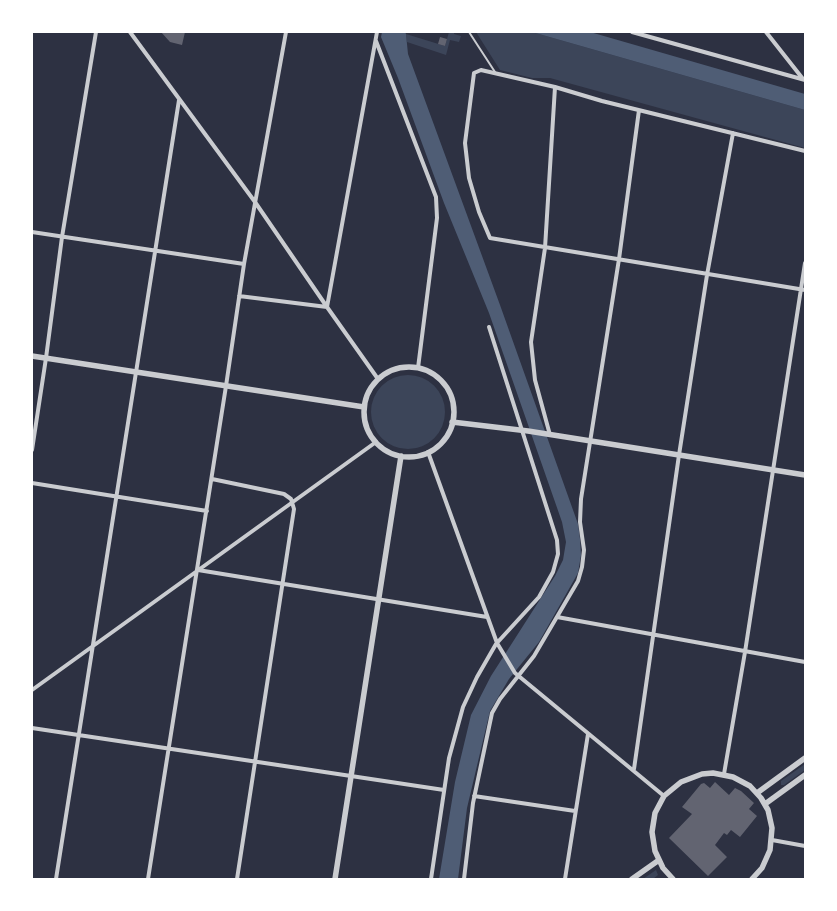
<!DOCTYPE html>
<html>
<head>
<meta charset="utf-8">
<style>
	body { margin:0 }
	#map { position:relative; width:837px; height:911px; overflow:hidden; background:#2d3142; font-family:"Public Sans",sans-serif }
	canvas { display:block }
	.frame { position:absolute; inset:0; border:33px solid #fff; pointer-events:none }
</style>
</head>
<body>
<div id="map">
<canvas width="837" height="911"></canvas>
<div class="frame"></div>
</div>
<script>
const ctx = document.querySelector('canvas').getContext('2d');
ctx.lineJoin = 'round';
function paint(path, color) {
  ctx.fillStyle = color;
  ctx.fill(path, 'evenodd');
}
function poly(rows) {
  const path = new Path2D();
  for (const r of rows) {
    if (r.length === 3) {
      path.moveTo(r[0] + r[2], r[1]);
      path.arc(r[0], r[1], r[2], 0, 2 * Math.PI);
      continue;
    }
    path.moveTo(r[0], r[1]);
    for (let i = 2; i < r.length; i += 2) path.lineTo(r[i], r[i + 1]);
  }
  return path;
}
function strokePath(path, color, width, dash) {
  ctx.strokeStyle = color;
  ctx.lineWidth = width;
  ctx.lineCap = dash ? 'butt' : 'round';
  ctx.setLineDash(dash || []);
  ctx.stroke(path);
}
paint(poly([
	[449,32,454,32,454,34,461,36,459,42,450,40,446,55,407,42,406,34,445,46],
	[476,32,532,32,805,110,805,148,550,78,532,78,500,70],
	[408,412,37],
	[805,764,805,770,784,785,781,785,781,781],
	[656,870,658,875,653,879,643,879]
]), '#3c4559');
paint(poly([
	[382,32,405,32,406,34,408,54,500,305,578,524,580,539,581,555,578,573,539,642,509,679,490,711,467,808,458,879,439,879,455,782,471,715,491,676,555,576,563,560,566,542,562,522,489,313,444,203,398,78,381,37],
	[532,32,590,32,805,94,805,110]
]), '#4f5d75');
paint(poly([
	[161,32,185,32,182,45,170,42],
	[440,37,447,39,445,46,438,44],
	[715,782,729,795,735,788,741,791,754,803,749,809,757,816,740,837,731,830,727,835,724,833,715,845,727,857,708,876,669,838,692,814,682,807,701,784,704,783,710,788]
]), '#626471');
strokePath(poly([
	[469,32,495,72]
]), '#caccd0', 2);
strokePath(poly([
	[130,32,255,202,327,307,378,379],
	[632,32,805,80],
	[766,32,803,79],
	[376,41,436,197,437,218,418,368],
	[805,151,602,101,555,87,481,70,474,73,465,143,469,178,479,212,490,238,805,290],
	[32,232,244,264],
	[239,296,327,307,377,32],
	[550,435,535,380,531,342,545,248,555,87],
	[32,450,46,358,62,237,96,32],
	[428,452,497,643,515,673,664,796],
	[212,479,284,494,291,499,294,509,237,879],
	[32,483,207,511],
	[198,570,487,617],
	[557,617,805,662],
	[32,690,376,442],
	[32,728,444,790],
	[634,769,679,455,707,275,733,133],
	[724,774,745,652,805,263],
	[474,796,575,811],
	[772,840,805,846],
	[56,879,179,100],
	[148,879,226,386,244,264,286,32],
	[431,879,449,758,463,707,477,677,496,644,539,597,553,572,558,554,557,540,489,327],
	[464,879,473,803,492,713,500,699,534,656,578,581,582,567,584,550,580,522,581,499,619,259,639,110],
	[565,879,588,734]
]), '#caccd0', 4);
strokePath(poly([
	[32,356,364,407],
	[409,412,45],
	[452,422,528,431,805,475],
	[757,793,805,758],
	[765,804,805,775],
	[335,879,401,456],
	[632,879,659,860],
	[673,879,663,868,655,851,652,832,655,813,664,796,681,782,702,774,713,773,733,777,750,786,761,798,768,810,772,828,770,850,762,868,752,879]
]), '#caccd0', 5.5);
</script>
</body>
</html>
